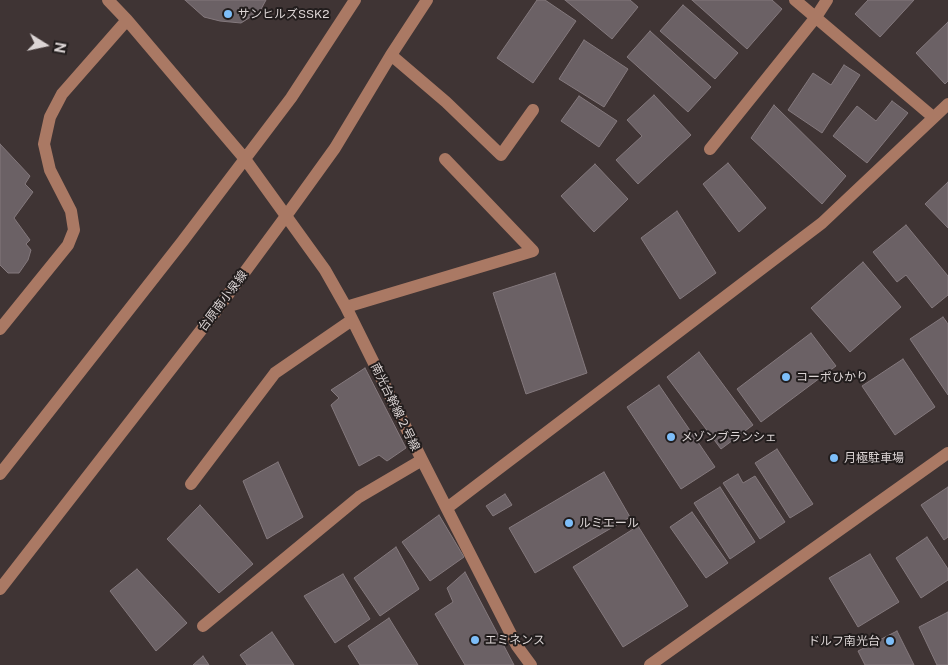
<!DOCTYPE html>
<html>
<head>
<meta charset="utf-8">
<style>
	body { margin:0 }
	#map { position:relative; width:948px; height:665px; overflow:hidden; background:#3f3434; font-family:"Public Sans",sans-serif }
	canvas { display:block }
	.north { position:absolute; left:20px; top:20px; width:50px; height:50px; -webkit-text-stroke:4px #221d1d; paint-order:stroke; rotate:100deg; font-size:14px; font-weight:700; line-height:20px; text-align:center; color:#dcd5d5 }
	.north::after { content:''; display:block; margin:auto; width:18px; height:22px; background:#dcd5d5; clip-path:polygon(50% 0,100% 100%,50% 72%,0 100%) }
</style>
</head>
<body>
<div id="map">
<canvas width="948" height="665"></canvas>
<div class="north">N</div>
</div>
<script>
const ctx = document.querySelector('canvas').getContext('2d');
ctx.lineJoin = 'round';
function paint(path, color) {
  ctx.fillStyle = color;
  ctx.fill(path, 'evenodd');
}
function poly(rows) {
  const path = new Path2D();
  for (const r of rows) {
    path.moveTo(r[0], r[1]);
    for (let i = 2; i < r.length; i += 2) path.lineTo(r[i], r[i + 1]);
  }
  return path;
}
function strokePath(path, color, width, dash) {
  ctx.strokeStyle = color;
  ctx.lineWidth = width;
  ctx.lineCap = dash ? 'butt' : 'round';
  ctx.setLineDash(dash || []);
  ctx.stroke(path);
}
function label(font, color, halo, rows, align = 'center') {
  ctx.font = font + ' "Public Sans","Noto Sans JP",sans-serif';
  ctx.lineWidth = 4;
  ctx.setLineDash([]);
  ctx.textBaseline = 'middle';
  ctx.strokeStyle = halo;
  ctx.fillStyle = color;
  for (const [text, x, y, turn = 0] of rows) {
    ctx.save();
    ctx.translate(x, y);
    ctx.rotate((+turn || 0) * Math.PI / 180);
    ctx.textAlign = isNaN(turn) ? turn : align;
    if (halo) ctx.strokeText(text, 0, 0);
    ctx.fillText(text, 0, 0);
    ctx.restore();
  }
}
const building = poly([
	[185,0,266,0,260,11,241,23,220,21,204,17,185,0],
	[537,0,545,0,576,21,533,83,497,58,537,0],
	[565,0,630,0,638,7,612,39,565,0],
	[692,0,772,0,782,9,747,49,692,0],
	[868,0,914,0,880,37,855,14,868,0],
	[683,5,738,53,715,79,660,31,683,5],
	[948,22,948,81,945,84,916,53,948,22],
	[650,31,711,87,688,112,627,57,650,31],
	[584,40,628,69,604,107,559,79,584,40],
	[844,65,860,75,822,133,788,110,813,73,831,85,844,65],
	[654,95,691,135,638,184,616,160,642,136,627,120,654,95],
	[579,96,617,121,599,147,561,121,579,96],
	[892,101,908,113,867,163,833,136,857,106,876,121,892,101],
	[774,105,846,176,822,204,751,138,774,105],
	[0,144,30,176,25,184,33,192,14,218,30,240,26,244,31,250,28,260,19,273,8,273,0,265,0,144],
	[728,163,766,208,739,232,703,184,728,163],
	[595,164,628,199,594,232,561,196,595,164],
	[948,182,948,228,925,204,948,182],
	[677,211,716,273,680,299,641,238,677,211],
	[906,225,948,276,948,295,932,308,906,275,897,282,873,252,906,225],
	[863,262,901,307,850,352,811,308,863,262],
	[555,273,587,373,526,394,493,293,555,273],
	[943,317,948,324,948,395,910,339,943,317],
	[811,333,836,366,761,422,737,389,811,333],
	[699,352,753,425,721,449,667,377,699,352],
	[903,359,935,407,895,435,862,386,903,359],
	[365,368,406,448,387,461,379,455,359,466,331,405,339,398,331,390,365,368],
	[659,385,715,467,681,489,627,407,659,385],
	[777,449,813,504,790,518,755,463,777,449],
	[278,462,303,517,267,539,243,481,278,462],
	[604,472,630,517,535,573,509,528,604,472],
	[738,474,743,483,755,476,785,522,760,539,723,483,738,474],
	[720,487,755,542,730,559,694,503,720,487],
	[948,487,948,537,944,540,921,505,948,487],
	[505,494,512,505,493,516,486,506,505,494],
	[200,505,253,564,219,593,167,539,200,505],
	[692,512,728,563,706,578,670,527,692,512],
	[439,515,464,557,430,581,402,542,439,515],
	[638,526,688,606,623,647,573,567,638,526],
	[927,537,948,569,948,580,921,598,896,558,927,537],
	[396,547,419,589,380,616,354,578,396,547],
	[870,554,899,602,858,627,829,578,870,554],
	[137,569,187,623,156,651,110,591,137,569],
	[465,572,514,665,465,665,435,614,453,602,447,588,465,572],
	[343,574,370,619,335,643,304,596,343,574],
	[948,612,948,665,937,665,919,627,948,612],
	[389,618,418,665,360,665,348,646,389,618],
	[897,631,914,665,865,665,858,651,897,631],
	[272,632,294,665,247,665,240,655,272,632],
	[203,656,209,665,193,665,203,656]
]);
paint(building, '#6b6165');
strokePath(building, '#84797d', 1);
strokePath(poly([
	[108,0,127,20,245,159,325,270,346,307,422,460,517,646,531,665],
	[795,0,933,117],
	[391,55,446,102,501,155,533,110],
	[710,149,816,17,827,0],
	[346,307,533,251,445,159],
	[0,329,68,245,74,230,71,211,50,170,44,144,50,117,62,94,127,20],
	[0,474,182,242,291,98,355,0],
	[191,484,275,373,352,320],
	[447,508,822,223,948,104],
	[0,589,216,311,286,216,335,148,391,55,427,0],
	[203,626,359,497,422,460],
	[650,665,948,453]
]), '#aa7964', 12);
for (const [x, y, r, color] of [
	[228,14,5,"#7dbef9"],
	[786,377,5,"#7dbef9"],
	[671,437,5,"#7dbef9"],
	[834,458,5,"#7dbef9"],
	[569,523,5,"#7dbef9"],
	[475,640,5,"#7dbef9"],
	[890,641,5,"#7dbef9"]
]) {
  const dot = new Path2D();
  dot.arc(x, y, r, 0, 2 * Math.PI);
  ctx.fillStyle = color;
  ctx.fill(dot);
  strokePath(dot, '#221d1d', 2);
}
label('12px', '#dcd5d5', '#221d1d', [
	["サンヒルズSSK2",238,14],
	["コーポひかり",796,377],
	["メゾンブランシェ",681,437],
	["月極駐車場",844,458],
	["ルミエール",579,523],
	["エミネンス",485,640],
	["ドルフ南光台",880,641,"right"]
], 'left');
label('12px', '#dcd5d5', '#221d1d', [
	["台原南小泉線",223,301,-53],
	["南光台幹線２号線",395,407,64]
]);
</script>
</body>
</html>
